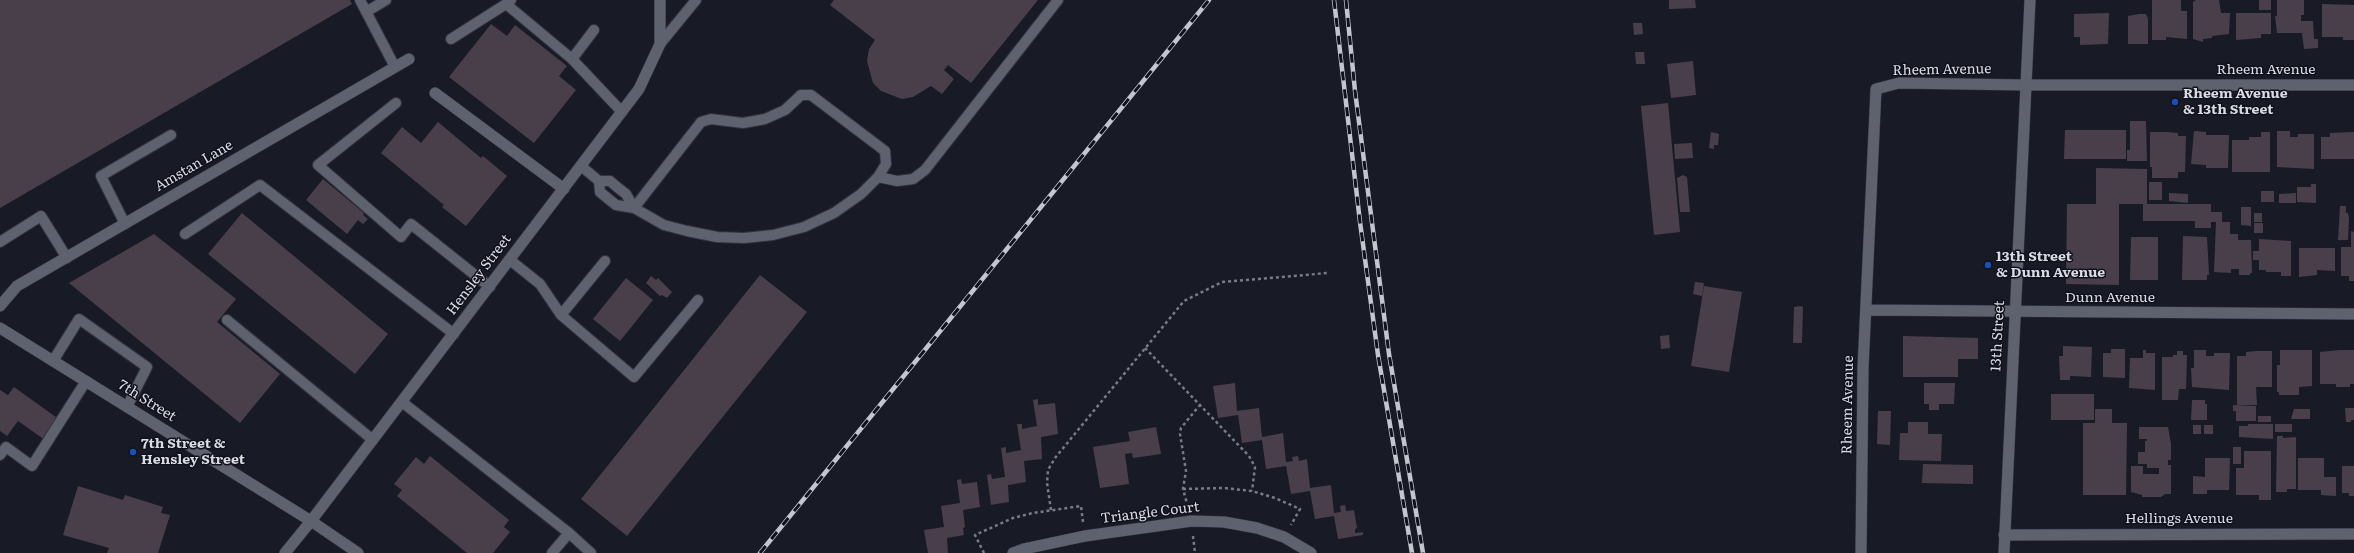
<!DOCTYPE html>
<html>
<head>
<meta charset="utf-8">
<style>
	body { margin:0 }
	canvas { display:block; background:#181a26 }
</style>
</head>
<body>
<canvas width="2354" height="553"></canvas>
<script>
const ctx = document.querySelector('canvas').getContext('2d');
ctx.lineJoin = 'round';
function paint(path, color) {
  ctx.fillStyle = color;
  ctx.fill(path, 'evenodd');
}
function poly(rows) {
  const path = new Path2D();
  for (const r of rows) {
    path.moveTo(r[0], r[1]);
    for (let i = 2; i < r.length; i += 2) path.lineTo(r[i], r[i + 1]);
  }
  return path;
}
function strokePath(path, color, width, dash) {
  ctx.strokeStyle = color;
  ctx.lineWidth = width;
  ctx.lineCap = dash ? 'butt' : 'round';
  ctx.setLineDash(dash || []);
  ctx.stroke(path);
}
function label(font, color, halo, rows, align = 'center') {
  ctx.font = font + ' Literata,serif';
  ctx.lineWidth = 3;
  ctx.setLineDash([]);
  ctx.textBaseline = 'middle';
  ctx.strokeStyle = halo;
  ctx.fillStyle = color;
  for (const [text, x, y, turn = 0] of rows) {
    ctx.save();
    ctx.translate(x, y);
    ctx.rotate((+turn || 0) * Math.PI / 180);
    ctx.textAlign = isNaN(turn) ? turn : align;
    if (halo) ctx.strokeText(text, 0, 0);
    ctx.fillText(text, 0, 0);
    ctx.restore();
  }
}
paint(poly([
	[0,0,350,0,352,4,0,208],
	[834,0,1038,0,971,83,948,65,944,70,954,79,942,94,931,86,913,97,902,99,881,91,873,83,867,61,869,49,875,40,830,5],
	[1669,0,1695,0,1696,8,1669,9],
	[2152,0,2181,0,2181,11,2187,11,2187,39,2166,37,2166,40,2152,40],
	[2196,0,2219,0,2221,13,2230,13,2229,34,2212,36,2212,38,2203,39,2203,42,2193,39,2193,2],
	[2259,0,2271,0,2271,10,2259,10],
	[2277,0,2304,0,2304,15,2301,15,2301,21,2313,21,2314,39,2318,39,2318,48,2304,49,2302,33,2277,33,2275,16,2277,16],
	[2322,4,2354,5,2354,40,2343,40,2343,37,2322,37],
	[2109,13,2108,44,2080,45,2080,37,2074,37,2074,14],
	[2236,13,2271,13,2271,34,2261,34,2261,38,2236,40],
	[2139,14,2146,14,2148,19,2148,44,2128,44,2128,16],
	[1633,23,1642,23,1643,34,1634,35],
	[491,24,507,36,515,25,567,66,559,76,576,90,534,143,449,77],
	[1635,52,1644,52,1645,64,1636,64],
	[1693,61,1696,95,1671,98,1667,64],
	[1668,103,1680,232,1654,235,1641,106],
	[2130,121,2146,121,2147,161,2127,161,2127,150,2130,150],
	[438,122,481,158,483,156,507,176,466,226,442,207,444,205,381,153,402,127,421,143],
	[2065,130,2126,130,2126,159,2064,159],
	[2194,131,2206,132,2206,135,2229,135,2228,168,2206,168,2206,165,2191,164],
	[2277,131,2290,131,2290,137,2298,137,2298,134,2314,134,2314,169,2277,167],
	[1711,132,1719,134,1718,145,1714,145,1714,149,1709,148],
	[2150,132,2166,132,2178,133,2178,136,2186,136,2185,172,2178,172,2178,178,2152,178,2152,167,2150,167],
	[2261,132,2270,132,2270,172,2232,172,2232,140,2249,140,2249,137,2261,137],
	[2354,132,2354,159,2321,159,2321,137,2330,137,2330,133],
	[1692,143,1693,158,1675,159,1674,144],
	[2096,168,2147,169,2147,204,2211,204,2211,212,2222,212,2222,222,2211,222,2211,228,2195,228,2195,221,2143,221,2143,204,2119,204,2119,285,2066,284,2067,204,2096,204],
	[1683,175,1687,177,1690,212,1680,212,1677,178],
	[323,179,364,213,363,215,368,219,363,224,358,220,347,234,306,200],
	[2149,182,2162,182,2162,200,2149,200],
	[2311,184,2316,184,2316,203,2297,202,2297,187,2311,187],
	[2261,191,2274,191,2274,202,2261,202],
	[2169,193,2188,194,2188,203,2169,201],
	[2296,193,2296,203,2279,203,2279,194],
	[2340,206,2346,206,2346,213,2348,213,2349,218,2348,240,2338,240],
	[2241,207,2251,207,2251,226,2241,225],
	[242,213,388,334,355,374,208,254],
	[2254,213,2262,213,2262,222,2254,222],
	[2216,222,2230,222,2230,234,2238,234,2238,240,2251,240,2252,273,2250,273,2250,275,2239,275,2239,269,2231,269,2231,273,2214,272],
	[2254,223,2263,223,2263,233,2254,233],
	[2351,231,2354,232,2354,281,2349,281,2349,276,2341,276,2341,247,2351,247],
	[154,234,236,299,217,322,280,374,240,423,69,283],
	[2183,236,2207,237,2209,275,2207,275,2207,280,2182,280],
	[2131,237,2158,237,2158,280,2130,280],
	[2259,239,2291,241,2291,276,2281,276,2281,272,2266,272,2266,270,2259,270,2259,260,2253,260,2253,251,2259,251],
	[2299,248,2335,248,2335,271,2317,270,2317,275,2299,277],
	[760,275,807,312,627,536,581,499],
	[651,276,656,280,658,278,672,292,667,298,662,295,660,296,646,283],
	[626,278,653,300,620,341,593,319],
	[1695,282,1704,283,1702,296,1693,294],
	[1704,286,1742,292,1729,372,1691,366],
	[1800,306,1803,307,1802,343,1793,343,1794,307],
	[1669,335,1670,348,1661,349,1660,336],
	[1903,336,1978,338,1978,359,1958,359,1958,377,1903,377],
	[2063,346,2092,347,2091,377,2070,376,2070,380,2060,380,2059,356,2063,356],
	[2111,349,2125,349,2125,378,2103,377,2103,353,2111,353],
	[2143,350,2146,350,2146,353,2155,353,2155,390,2129,388,2130,358,2143,358],
	[2194,350,2206,350,2206,356,2214,356,2214,353,2230,353,2229,390,2192,387,2191,368,2194,368],
	[2280,350,2312,350,2312,386,2299,387,2299,395,2279,395,2279,392,2277,392,2277,365,2280,365],
	[2340,350,2354,350,2354,384,2350,384,2350,387,2336,387,2336,384,2320,384,2320,352],
	[2177,351,2183,351,2183,355,2187,355,2186,389,2179,389,2178,400,2162,400,2162,357,2173,357,2173,355,2177,355],
	[2257,351,2272,351,2272,387,2256,387,2257,405,2237,405,2237,356,2246,356,2246,352],
	[1235,383,1237,411,1259,408,1262,437,1283,433,1286,462,1293,461,1292,457,1298,456,1299,461,1307,459,1310,488,1331,485,1334,513,1341,512,1340,506,1345,505,1346,511,1354,510,1357,528,1355,529,1355,533,1363,532,1363,535,1338,539,1334,516,1315,519,1310,491,1291,494,1286,466,1266,469,1262,440,1242,443,1238,415,1218,418,1213,386],
	[1924,383,1955,383,1954,404,1939,404,1939,410,1929,410,1929,404,1924,404],
	[14,387,60,420,45,440,18,421,7,436,0,431,0,390,8,395],
	[2051,394,2094,394,2094,420,2051,420],
	[1038,399,1038,405,1055,403,1058,434,1041,437,1042,459,1024,461,1026,482,1008,485,1009,502,991,505,987,475,991,474,992,479,1005,477,1001,448,1006,447,1006,453,1021,450,1017,424,1022,424,1022,429,1037,426,1033,400],
	[2192,400,2205,400,2205,404,2207,404,2207,420,2191,420],
	[2233,405,2256,406,2256,421,2236,421,2236,411,2233,411],
	[2345,408,2354,408,2354,420,2351,420,2351,422,2346,422],
	[2095,409,2112,409,2112,423,2127,423,2126,495,2083,495,2083,423,2095,423],
	[2294,409,2310,409,2310,419,2291,419],
	[1878,411,1891,411,1890,445,1877,444],
	[2258,416,2271,416,2271,422,2258,422],
	[1908,422,1928,422,1928,434,1942,434,1941,461,1899,460,1900,433,1908,433],
	[2248,424,2273,424,2273,439,2239,437,2239,426,2248,426],
	[2275,424,2292,424,2292,432,2275,432],
	[2193,425,2201,425,2201,434,2193,434],
	[2204,425,2213,425,2213,434,2204,434],
	[1156,427,1161,454,1133,458,1132,453,1125,454,1129,484,1100,488,1093,447,1130,441,1128,432],
	[2139,427,2168,427,2171,444,2171,460,2168,460,2168,465,2171,465,2171,494,2165,494,2161,497,2142,497,2142,495,2131,492,2131,466,2143,466,2143,474,2159,474,2159,468,2147,468,2147,464,2138,464,2138,452,2145,452,2145,441,2147,441,2147,439,2139,439],
	[2277,436,2283,436,2283,438,2295,437,2296,438,2296,489,2287,489,2287,492,2276,492],
	[2233,447,2241,447,2241,464,2233,464],
	[2244,451,2271,451,2271,500,2259,500,2259,495,2236,495,2236,468,2244,468],
	[430,456,509,520,504,527,510,532,493,553,467,553,397,496,402,490,394,484,416,457,424,464],
	[2205,458,2230,458,2229,490,2207,490,2207,494,2193,494,2193,476,2205,477],
	[2298,458,2324,458,2324,477,2336,477,2336,496,2321,495,2321,490,2298,490],
	[1923,464,1973,465,1973,484,1922,483],
	[2342,466,2354,466,2354,496,2349,496,2349,493,2342,493],
	[961,479,962,484,977,482,980,507,963,510,965,527,963,528,964,535,947,538,948,553,928,553,924,530,944,527,941,506,960,503,957,480],
	[78,486,123,500,125,495,163,507,161,513,170,515,158,553,107,553,109,548,63,535]
]), '#483f4b');
const service = poly([
	[360,0,395,67],
	[511,0,506,4,572,59,622,112],
	[366,12,386,0],
	[451,39,506,4],
	[660,44,696,0],
	[572,59,594,30],
	[801,95,811,95,885,151,886,164,878,177,861,194,834,213,804,227,773,235,744,238,717,237,687,231,664,225,634,208,701,122,711,119,743,123,765,119,785,110,801,95],
	[396,103,318,165,401,237,411,224,490,287],
	[581,166,599,181,610,181,617,187,626,194,634,208,616,205,600,192,599,181],
	[878,177,897,181,913,179,925,170,1058,0],
	[125,224,101,176,171,135],
	[185,234,260,185,454,334],
	[0,242,41,216,67,258],
	[510,260,540,284,561,315,634,377,698,300],
	[561,315,605,261],
	[227,320,373,440],
	[53,361,79,319,147,367,127,407],
	[402,402,569,533,552,553],
	[0,455,6,447,32,466,86,381],
	[569,533,591,553]
]);
const minor = poly([
	[435,93,564,189],
	[0,306,17,286,409,59],
	[1867,310,2354,314],
	[311,521,639,89,660,44,660,0],
	[2004,535,2354,534],
	[1013,553,1024,549,1085,536,1192,521,1224,522,1257,528,1284,537,1311,553],
	[1861,553,1863,368,1876,89,1899,83,2025,85]
]);
const tertiary = poly([
	[2025,85,2354,85],
	[0,328,311,521,358,553],
	[285,553,311,521]
]);
const secondary = poly([
	[2004,553,2030,0]
]);
strokePath(service, '#34343d', 12);
strokePath(minor, '#34343d', 12);
strokePath(tertiary, '#34343d', 12);
strokePath(secondary, '#34343d', 12);
strokePath(poly([
	[1145,348,1249,456,1255,467,1252,491],
	[1183,489,1224,488,1252,491,1275,498,1300,509,1291,525],
	[1188,507,1183,489,1186,471,1180,434,1181,428,1199,406],
	[1051,510,1047,483,1048,470,1055,458,1184,301,1222,282,1328,273],
	[1193,536,1195,553],
	[984,553,975,535,1013,518,1033,513,1081,506,1083,522]
]), '#797b85', 2.5, [3, 3]);
strokePath(service, '#5e616e', 10);
strokePath(minor, '#5e616e', 11);
strokePath(tertiary, '#5e616e', 11);
strokePath(secondary, '#5e616e', 11);
const rail = poly([
	[1334,0,1360,222,1378,355,1412,553],
	[1346,0,1355,91,1389,354,1423,553],
	[760,553,1209,0]
]);
strokePath(rail, '#c4c6cf', 4.5);
strokePath(rail, '#10111c', 3, [9]);
for (const [x, y, r, color] of [
	[2175,102,4,"#1a4fb4"],
	[1988,265,4,"#1a4fb4"],
	[133,452,4,"#1a4fb4"]
]) {
  const dot = new Path2D();
  dot.arc(x, y, r, 0, 2 * Math.PI);
  ctx.fillStyle = color;
  ctx.fill(dot);
  strokePath(dot, '#10111c', 1.5);
}
label('14px', '#dadce4', '#10111c', [
	["Rheem Avenue",1942,70,-1],
	["Rheem Avenue",2266,70],
	["Amstan Lane",194,166,-30],
	["Hensley Street",479,275,-53],
	["Dunn Avenue",2110,298],
	["13th Street",1998,336,-87],
	["7th Street",147,401,32],
	["Rheem Avenue",1848,405,-89],
	["Triangle Court",1150,513,-7],
	["Hellings Avenue",2179,519]
]);
label('bold 14px', '#dadce4', '#10111c', [
	["Rheem Avenue",2183,94],
	["& 13th Street",2183,110],
	["13th Street",1996,257],
	["& Dunn Avenue",1996,273],
	["7th Street &",141,444],
	["Hensley Street",141,460]
], 'left');
</script>
</body>
</html>
